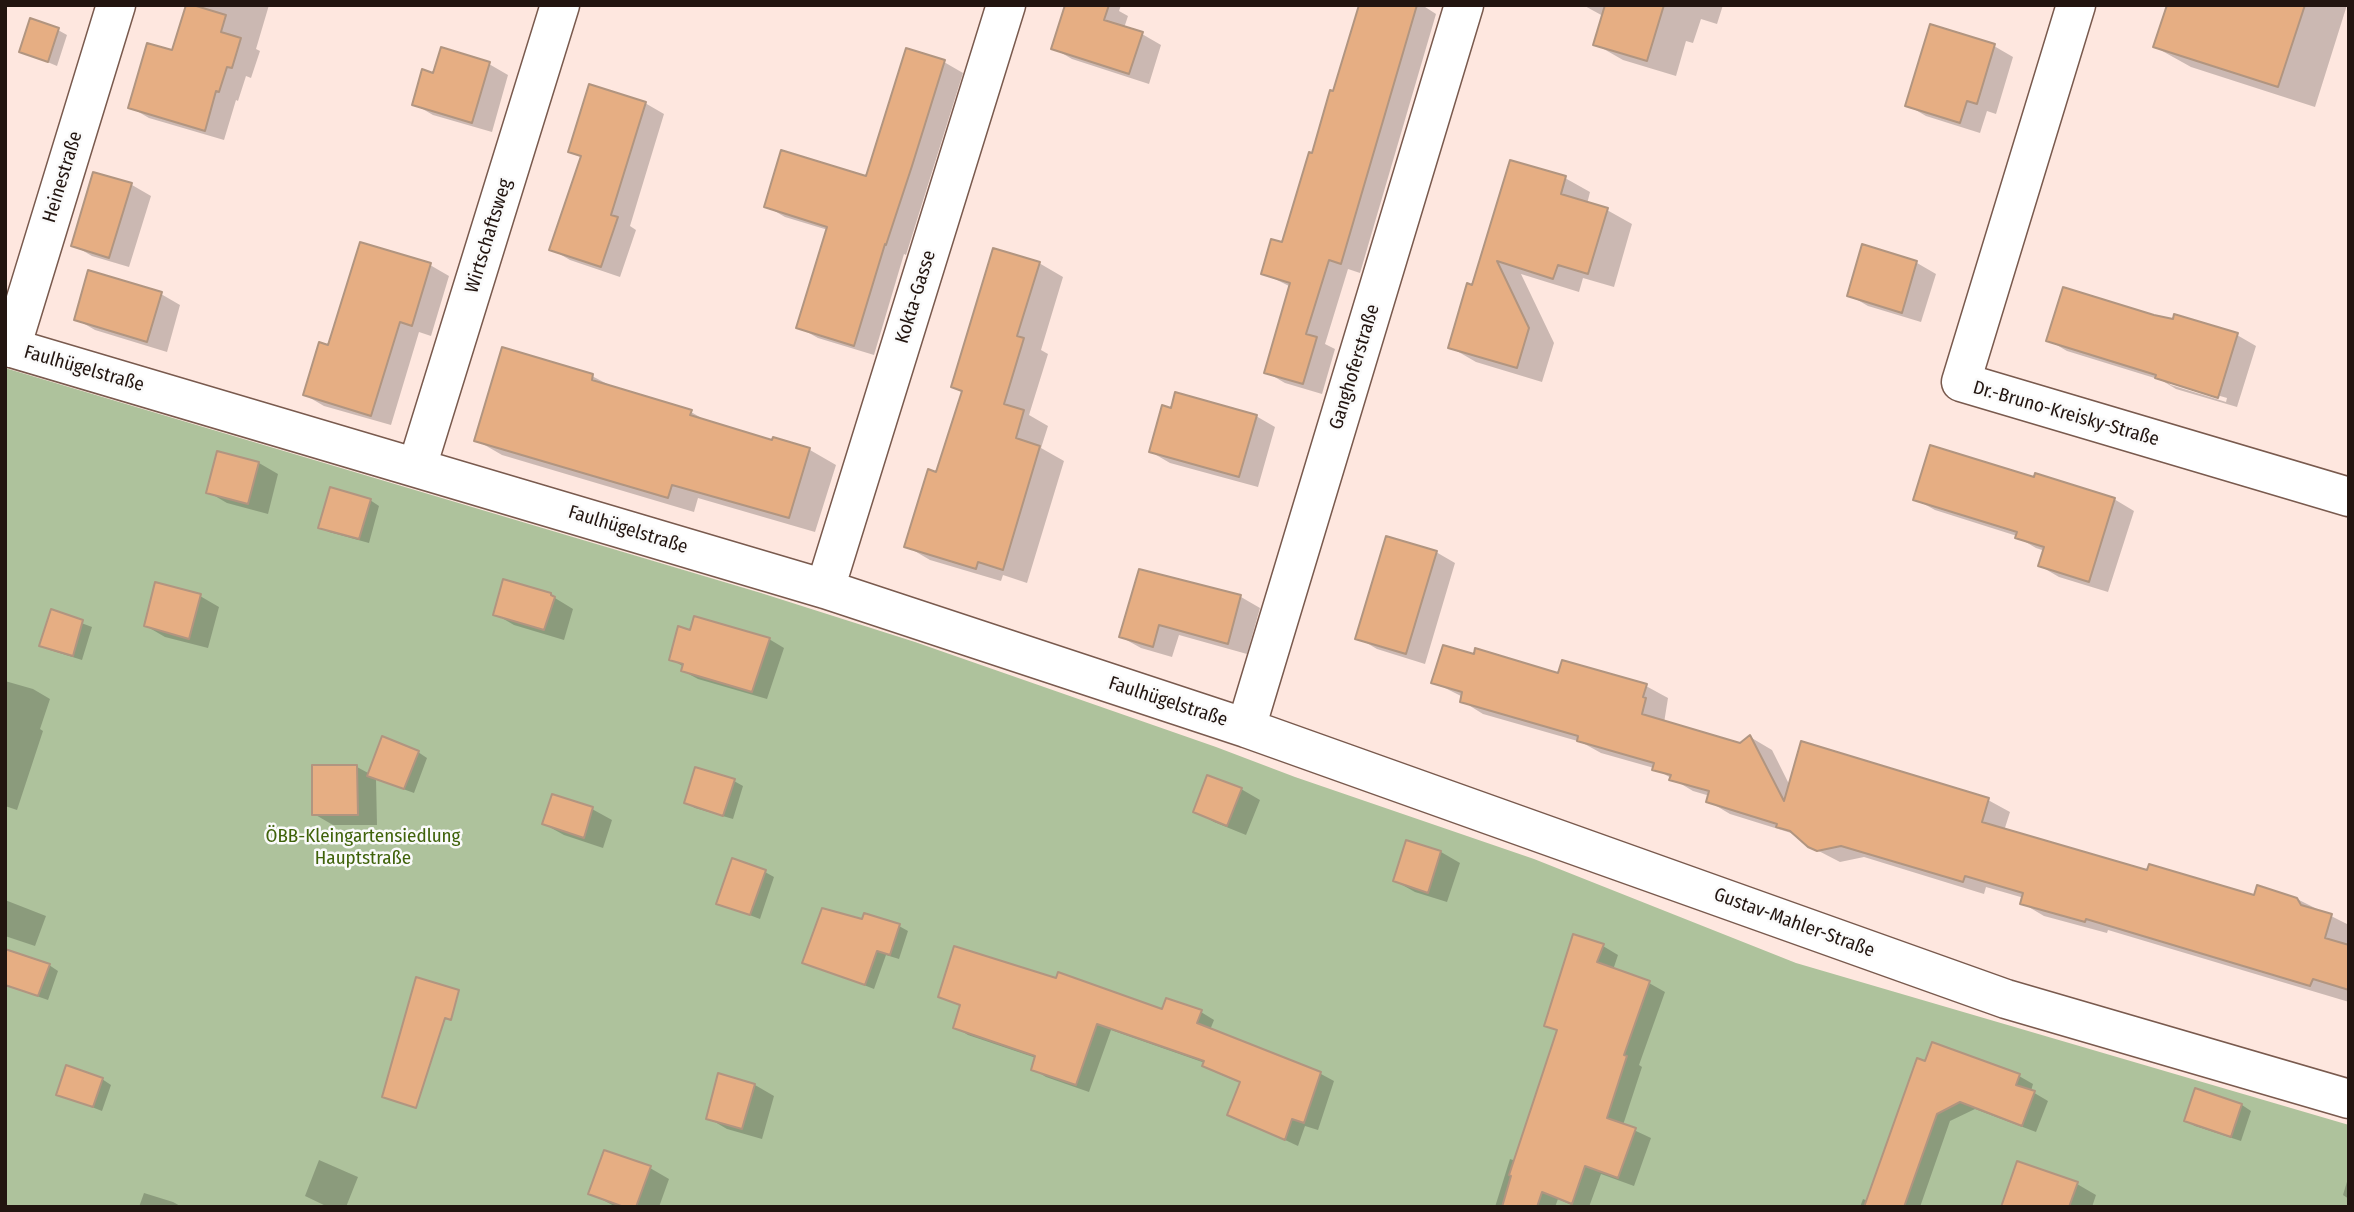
<!DOCTYPE html>
<html>
<head>
<meta charset="utf-8">
<style>
	body { margin:0 }
	#map { position:relative; width:2354px; height:1212px; overflow:hidden; background:#fee7df; font-family:"Fira Sans Condensed",sans-serif }
	canvas { display:block }
	.frame { position:absolute; inset:0; border:7px solid #221510; pointer-events:none }
</style>
</head>
<body>
<div id="map">
<canvas width="2354" height="1212"></canvas>
<div class="frame"></div>
</div>
<script>
const ctx = document.querySelector('canvas').getContext('2d');
ctx.lineJoin = 'round';
function paint(path, color) {
  ctx.fillStyle = color;
  ctx.fill(path, 'evenodd');
}
function poly(rows) {
  const path = new Path2D();
  for (const r of rows) {
    path.moveTo(r[0], r[1]);
    for (let i = 2; i < r.length; i += 2) path.lineTo(r[i], r[i + 1]);
  }
  return path;
}
function strokePath(path, color, width, dash) {
  ctx.strokeStyle = color;
  ctx.lineWidth = width;
  ctx.lineCap = dash ? 'butt' : 'round';
  ctx.setLineDash(dash || []);
  ctx.stroke(path);
}
function label(font, color, halo, rows, align = 'center') {
  ctx.font = font + ' "Fira Sans Condensed",sans-serif';
  ctx.lineWidth = 5;
  ctx.setLineDash([]);
  ctx.textBaseline = 'middle';
  ctx.strokeStyle = halo;
  ctx.fillStyle = color;
  for (const [text, x, y, turn = 0] of rows) {
    ctx.save();
    ctx.translate(x, y);
    ctx.rotate((+turn || 0) * Math.PI / 180);
    ctx.textAlign = isNaN(turn) ? turn : align;
    if (halo) ctx.strokeText(text, 0, 0);
    ctx.fillText(text, 0, 0);
    ctx.restore();
  }
}
paint(poly([
	[5,368,761,593,915,642,1216,747,1295,777,1534,859,1796,963,2349,1125,2349,1207,5,1207]
]), '#aec29c');
paint(poly([
	[188,5,269,5,256,49,260,51,251,78,246,76,238,101,236,100,224,140,149,118,130,107,173,52],
	[1067,5,1121,5,1119,11,1128,16,1124,28,1142,34,1161,45,1149,84,1072,59,1053,48],
	[1361,5,1422,5,1436,14,1360,273,1348,269,1325,344,1335,349,1322,394,1285,383,1266,372,1291,287,1263,273,1283,245,1334,93],
	[1583,5,1723,5,1717,24,1701,19,1693,43,1686,41,1676,76,1623,60,1595,44,1603,16],
	[2168,5,2347,5,2315,107,2191,67,2155,47],
	[58,30,67,35,57,66,21,51],
	[1994,46,2013,57,1996,114,1987,111,1980,133,1926,116,1907,105],
	[944,62,963,73,906,255,904,254,874,355,818,338,798,327,828,230,785,217,766,206,867,178],
	[489,64,508,75,492,132,433,115,414,104],
	[645,103,664,114,630,226,636,230,620,277,570,260,551,249,582,158,570,152],
	[94,174,132,185,151,196,129,267,92,256,73,245],
	[1565,178,1590,192,1587,204,1607,210,1632,224,1614,287,1583,278,1579,292,1521,274,1554,343,1542,382,1476,362,1450,347,1473,287],
	[1864,246,1917,263,1936,274,1921,322,1868,306,1849,295],
	[1039,263,1063,277,1041,350,1048,354,1029,415,1048,426,1041,448,1064,461,1027,583,1003,575,1001,581,930,560,906,546,938,474,963,393,953,387],
	[430,265,449,276,431,336,419,332,391,425,324,406,305,395,329,347],
	[161,294,180,305,167,352,95,330,76,319],
	[2153,317,2237,335,2256,346,2237,407,2176,389,2161,380,2067,351,2048,340],
	[2165,380,2227,398,2226,402,2171,385],
	[592,376,615,388,691,412,712,424,773,442,774,439,810,450,836,465,815,532,698,498,694,512,502,455,476,440],
	[1256,416,1275,427,1258,487,1170,463,1151,452],
	[219,453,259,463,278,474,268,514,227,503,208,492],
	[2035,480,2114,499,2134,511,2108,592,2059,577,2040,566,2045,551,2036,548,2017,537,2017,536,1935,510,1915,499],
	[370,500,379,506,369,543,329,532,320,527],
	[1436,552,1455,563,1425,664,1377,649,1358,638],
	[1140,571,1241,597,1260,608,1247,654,1179,635,1172,657,1141,648,1121,637],
	[550,595,573,609,564,640,514,625,495,614],
	[200,596,219,607,208,648,165,637,146,626],
	[52,612,92,627,82,660,50,650,41,645],
	[691,632,769,639,784,648,767,699,698,679,683,671,684,667,671,659],
	[1560,675,1646,686,1668,698,1664,723,1740,745,1750,737,1772,750,1790,786,1988,800,2010,812,2004,831,2148,872,2255,897,2297,899,2349,925,2349,1002,2108,930,2107,933,2044,916,2022,903,2024,898,1986,887,1984,894,1864,857,1840,862,1809,846,1791,833,1730,814,1708,801,1710,796,1693,791,1654,768,1601,753,1581,742,1483,714,1462,701,1463,697,1433,682],
	[5,681,33,689,50,699,40,729,43,731,17,810,5,806],
	[418,752,427,758,414,793,376,779,377,825,333,825,314,814,357,767,370,774],
	[734,781,743,786,733,819,695,808,686,803],
	[1241,789,1260,800,1246,835,1214,822,1195,811],
	[553,796,592,809,612,820,603,848,564,835,544,824],
	[1407,842,1441,852,1460,863,1447,902,1415,892,1395,881],
	[765,872,774,877,760,919,718,903],
	[5,900,46,916,35,946,5,936],
	[863,921,899,926,908,931,899,959,886,955,874,989,805,962],
	[1603,946,1618,955,1613,970,1649,983,1665,992,1639,1065,1642,1067,1623,1125,1651,1138,1634,1186,1601,1174,1589,1207,1576,1207,1558,1199,1555,1207,1495,1207,1510,1159,1516,1161,1559,1032,1546,1025],
	[5,952,49,965,58,971,48,1000,5,985],
	[940,996,1163,1012,1201,1012,1214,1020,1210,1030,1321,1074,1334,1081,1318,1130,1305,1126,1298,1146,1229,1114,1241,1083,1217,1073,1204,1066,1205,1063,1111,1030,1089,1092,1046,1077,1033,1069,1036,1058,968,1035,955,1027,962,1007],
	[1933,1045,2019,1076,2033,1084,2031,1091,2048,1101,2036,1132,1975,1109,1950,1121,1920,1207,1860,1207,1863,1199,1868,1201],
	[102,1079,111,1085,102,1111,58,1094],
	[755,1085,774,1096,762,1139,727,1129,708,1118],
	[2197,1090,2242,1105,2251,1111,2241,1141,2195,1126,2186,1121],
	[319,1160,358,1177,346,1207,328,1207,305,1196],
	[650,1168,669,1179,659,1207,616,1207,590,1193],
	[2349,1175,2349,1199,2343,1195],
	[2077,1184,2096,1195,2092,1207,2022,1207],
	[144,1193,173,1202,182,1207,139,1207]
]), '#0003');
const building = poly([
	[186,5,193,5,226,15,221,32,241,38,232,68,227,67,219,92,216,91,205,131,128,108,147,43,172,50,186,5],
	[1065,5,1109,5,1104,20,1143,32,1129,74,1051,49,1065,5],
	[1359,5,1417,5,1341,264,1329,260,1306,334,1317,337,1303,384,1264,373,1290,283,1261,274,1271,239,1282,242,1309,152,1312,153,1330,90,1333,91,1359,5],
	[1605,5,1664,5,1647,61,1593,45,1605,5],
	[2167,5,2305,5,2278,87,2153,47,2167,5],
	[30,18,59,28,48,62,19,52,30,18],
	[1930,24,1995,44,1977,104,1967,101,1960,123,1905,106,1930,24],
	[441,47,490,62,472,123,412,105,422,69,433,73,441,47],
	[906,48,945,60,912,166,886,245,885,244,854,346,796,328,827,227,764,207,781,150,866,176,906,48],
	[589,84,646,102,611,215,618,217,601,267,549,250,581,156,568,152,589,84],
	[1510,160,1566,176,1561,194,1608,208,1588,274,1558,265,1553,279,1497,261,1529,328,1517,368,1448,348,1467,283,1472,285,1510,160],
	[93,172,132,183,109,258,71,246,93,172],
	[360,242,431,263,412,326,400,322,371,416,303,395,319,342,328,345,360,242],
	[1862,244,1917,261,1902,313,1847,296,1862,244],
	[993,248,1040,262,1017,336,1024,338,1004,404,1024,410,1016,438,1040,446,1003,570,978,562,976,569,904,547,928,469,936,472,962,391,951,387,993,248],
	[88,270,162,292,147,342,74,320,88,270],
	[2063,287,2154,315,2173,319,2174,314,2238,333,2218,398,2155,378,2156,375,2046,341,2063,287],
	[502,347,593,374,592,380,692,410,690,415,772,440,773,437,810,448,789,518,672,485,668,498,474,441,502,347],
	[1175,392,1257,415,1239,477,1149,452,1162,405,1171,408,1175,392],
	[1930,445,2034,477,2035,473,2115,498,2089,582,2038,566,2044,547,2015,538,2017,532,1913,500,1930,445],
	[217,451,259,462,248,504,206,493,217,451],
	[330,487,371,499,359,539,318,528,330,487],
	[1386,536,1437,551,1406,654,1355,639,1386,536],
	[1139,569,1241,595,1228,644,1159,625,1153,647,1119,637,1139,569],
	[503,579,551,593,551,595,555,597,544,630,493,615,503,579],
	[155,582,201,594,189,639,144,626,155,582],
	[51,609,83,620,73,656,39,646,51,609],
	[694,616,770,638,752,692,681,671,683,664,669,660,678,626,690,630,694,616],
	[1443,645,1474,654,1475,648,1558,673,1562,660,1647,684,1643,697,1646,698,1642,714,1740,743,1750,735,1784,801,1801,741,1989,798,1982,822,2147,870,2149,864,2254,895,2257,885,2297,898,2301,905,2332,914,2325,938,2349,945,2349,990,2313,979,2310,986,2086,919,2085,922,2020,904,2023,893,1965,876,1963,882,1841,846,1817,851,1808,847,1790,831,1776,827,1777,824,1706,802,1709,791,1669,780,1671,775,1652,770,1654,763,1577,741,1578,736,1460,702,1462,692,1431,683,1443,645],
	[382,736,419,751,404,789,367,776,382,736],
	[312,765,357,765,358,815,312,815,312,765],
	[695,767,735,779,723,816,684,803,695,767],
	[1207,775,1242,788,1227,826,1193,812,1207,775],
	[552,794,593,807,584,838,542,824,552,794],
	[1406,840,1441,851,1428,893,1393,881,1406,840],
	[732,858,766,870,750,915,716,904,732,858],
	[822,908,862,919,864,913,900,924,890,955,877,951,865,985,802,963,822,908],
	[1573,934,1604,944,1597,962,1650,981,1624,1055,1627,1056,1607,1118,1636,1128,1618,1178,1585,1166,1572,1204,1542,1192,1537,1207,1502,1207,1511,1176,1509,1175,1557,1030,1544,1026,1573,934],
	[954,946,1056,978,1058,972,1162,1009,1166,998,1202,1010,1197,1023,1321,1072,1304,1123,1292,1119,1285,1140,1227,1115,1240,1082,1202,1066,1204,1061,1097,1024,1076,1085,1031,1070,1035,1056,953,1028,960,1005,938,997,954,946],
	[5,949,50,964,38,996,5,985,5,949],
	[416,977,459,990,451,1020,445,1018,416,1108,382,1097,416,977],
	[1932,1042,2020,1074,2016,1085,2035,1091,2022,1126,1960,1102,1937,1114,1904,1207,1864,1207,1917,1058,1925,1061,1932,1042],
	[66,1065,103,1078,93,1107,56,1095,66,1065],
	[718,1073,755,1084,742,1129,706,1119,718,1073],
	[2195,1088,2242,1104,2231,1137,2184,1121,2195,1088],
	[604,1150,651,1166,636,1207,624,1207,588,1194,604,1150],
	[2017,1161,2078,1182,2069,1207,2001,1207,2017,1161]
]);
paint(building, '#e6ae83');
strokePath(building, '#b19580', 2);
const minor = poly([
	[2076,5,1961,382,2349,497],
	[5,346,825,589,1246,728,2006,999,2349,1099],
	[11,348,116,5],
	[417,467,560,5],
	[825,589,1006,5],
	[1246,728,1464,5]
]);
strokePath(minor, '#795a4e', 41);
strokePath(minor, '#fff', 38);
label('19px', '#221510', '#fafafa', [
	["Heinestraße",63,177,-73],
	["Wirtschaftsweg",489,236,-73],
	["Kokta-Gasse",916,297,-73],
	["Ganghoferstraße",1355,367,-73],
	["Faulhügelstraße",84,369,16],
	["Dr.-Bruno-Kreisky-Straße",2066,414,16],
	["Faulhügelstraße",628,530,17],
	["Faulhügelstraße",1168,702,18],
	["Gustav-Mahler-Straße",1794,923,20]
]);
label('19px', '#3f620a', '#fafafa', [
	["ÖBB-Kleingartensiedlung",363,837],
	["Hauptstraße",363,859]
]);
</script>
</body>
</html>
